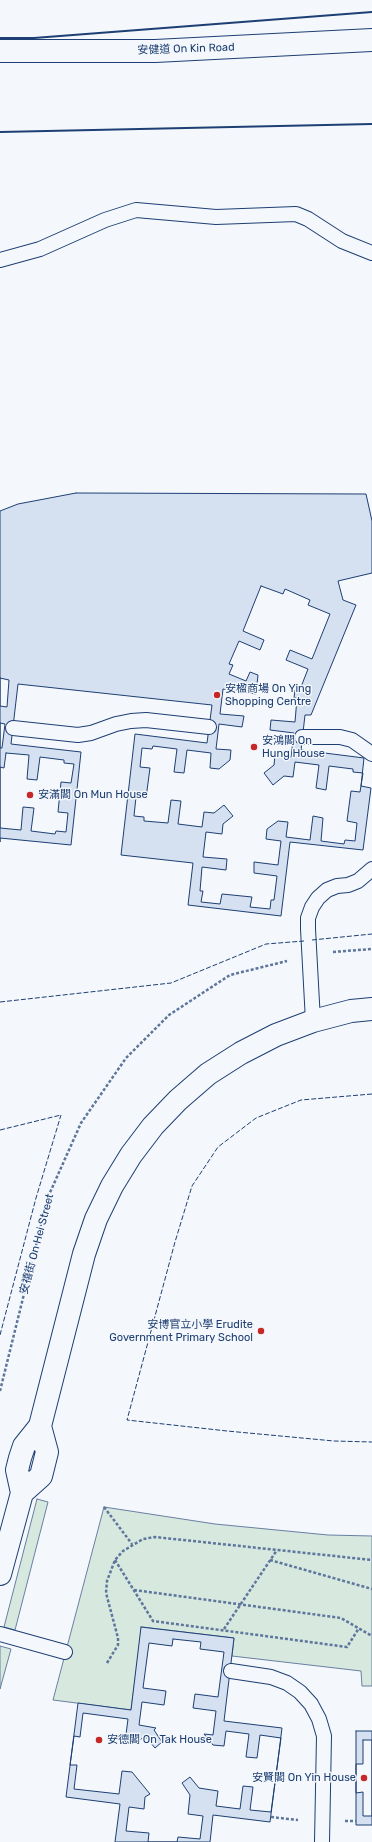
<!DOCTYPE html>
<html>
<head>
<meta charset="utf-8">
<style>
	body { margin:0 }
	canvas { display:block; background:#f4f7fb }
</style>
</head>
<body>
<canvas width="372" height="1842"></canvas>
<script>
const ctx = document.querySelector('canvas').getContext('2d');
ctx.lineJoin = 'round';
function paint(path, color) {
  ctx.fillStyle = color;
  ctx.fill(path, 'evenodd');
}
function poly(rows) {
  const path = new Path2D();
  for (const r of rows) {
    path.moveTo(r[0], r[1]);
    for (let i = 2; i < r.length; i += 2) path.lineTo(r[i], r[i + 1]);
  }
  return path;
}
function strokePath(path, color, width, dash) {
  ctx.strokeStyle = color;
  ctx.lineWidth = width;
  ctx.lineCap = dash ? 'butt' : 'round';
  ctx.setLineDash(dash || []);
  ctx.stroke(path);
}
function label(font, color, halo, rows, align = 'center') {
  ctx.font = font + ' Rubik,"Noto Sans TC",sans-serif';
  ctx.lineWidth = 3;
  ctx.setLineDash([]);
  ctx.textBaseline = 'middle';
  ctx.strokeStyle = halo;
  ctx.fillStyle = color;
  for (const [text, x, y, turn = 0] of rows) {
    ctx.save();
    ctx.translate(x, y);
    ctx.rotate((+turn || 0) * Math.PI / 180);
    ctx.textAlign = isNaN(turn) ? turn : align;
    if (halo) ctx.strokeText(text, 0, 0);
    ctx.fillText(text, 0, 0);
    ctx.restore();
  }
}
const green = poly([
	[37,1499,48,1502,15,1630,4,1627,37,1499],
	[104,1507,215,1524,328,1535,372,1536,372,1686,362,1686,361,1671,232,1656,234,1638,142,1627,131,1710,53,1700,104,1507],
	[0,1646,11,1649,0,1689,0,1646]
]);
paint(green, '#d7e8df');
strokePath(green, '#687fa3', 1);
const building = poly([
	[76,493,366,494,372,521,372,573,338,581,343,600,356,605,311,715,305,715,301,750,364,758,361,786,371,788,363,850,290,842,281,916,188,905,193,863,121,855,135,734,207,743,212,705,18,684,11,744,81,752,71,845,0,838,0,842,0,511,18,504,76,493],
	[261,586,283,594,285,589,310,600,308,605,330,614,312,659,290,650,286,660,308,669,299,692,295,690,294,698,297,698,295,722,271,720,270,730,294,733,291,757,275,755,274,765,264,773,273,785,284,776,293,777,295,762,319,765,316,788,326,790,329,766,353,769,353,772,363,773,360,792,351,791,347,821,357,823,355,841,345,840,344,844,321,841,323,818,313,816,310,840,286,837,288,822,278,821,267,829,266,839,281,841,278,865,254,862,254,873,277,876,274,900,271,900,270,909,250,907,252,897,222,894,220,904,201,902,203,891,200,891,202,867,226,870,227,859,203,857,206,832,222,834,223,824,233,816,224,805,214,813,204,812,202,827,178,824,181,801,171,800,168,823,144,821,144,817,134,816,136,797,146,798,150,768,140,767,142,748,152,749,153,746,177,749,174,772,184,773,187,750,211,753,210,768,219,769,230,760,231,750,216,749,219,724,242,727,244,716,220,714,223,689,256,694,258,675,250,672,246,681,229,674,233,665,229,664,239,641,260,650,264,640,243,631,261,586],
	[0,678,9,680,7,707,0,706,0,678],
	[0,723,5,724,2,748,0,748,0,723],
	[6,753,29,755,27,779,37,780,40,757,64,760,64,763,74,764,71,783,61,782,58,812,68,813,66,832,56,831,55,834,31,831,34,808,23,807,21,830,0,828,0,767,4,768,6,753],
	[141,1627,234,1638,224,1721,282,1728,270,1822,213,1815,210,1842,115,1842,120,1804,66,1797,78,1703,131,1710,141,1627],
	[173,1639,201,1642,200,1649,224,1652,218,1697,195,1694,193,1708,216,1711,213,1735,204,1734,213,1745,224,1746,226,1731,249,1734,246,1757,257,1758,260,1735,281,1738,271,1812,250,1810,253,1787,243,1786,240,1809,216,1806,218,1791,199,1788,190,1777,182,1783,190,1795,188,1814,203,1816,200,1839,178,1837,177,1842,148,1842,149,1833,126,1831,129,1807,144,1809,145,1797,150,1794,132,1772,122,1771,119,1794,74,1789,77,1765,70,1765,74,1736,80,1737,83,1713,128,1719,125,1742,136,1743,145,1736,155,1748,162,1742,154,1730,156,1728,139,1725,142,1702,164,1705,166,1691,143,1688,149,1643,172,1646,173,1639],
	[356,1731,372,1731,372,1825,356,1825,356,1731],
	[363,1740,372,1740,372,1816,363,1816,363,1792,356,1793,356,1764,363,1764,363,1740]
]);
paint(building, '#d5e0f0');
strokePath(building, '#1d3f73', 1);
const service = poly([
	[0,260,40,249,105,220,136,210,216,217,296,214,308,219,342,241,372,253],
	[13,728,78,735,91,733,116,724,131,721,146,720,209,727],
	[302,737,340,737,352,740,372,754],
	[313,1021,308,929,308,918,312,907,318,898,327,890,337,886,348,885,358,881,372,869],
	[0,1634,65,1652],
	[231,1671,271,1677,287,1683,300,1692,311,1704,319,1719,324,1736,322,1842]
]);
const minor = poly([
	[22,1493,41,1476,47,1452,40,1426],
	[0,1574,22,1493,17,1470,20,1458,24,1446,40,1426,84,1254,96,1219,112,1186,131,1155,153,1126,178,1100,208,1074,241,1053,276,1035,313,1021,351,1011,372,1009]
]);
const tertiary = poly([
	[0,51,155,51,372,40]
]);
strokePath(service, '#1d3f73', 16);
strokePath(minor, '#1d3f73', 24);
strokePath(tertiary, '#1d3f73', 24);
strokePath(poly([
	[333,952,372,949],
	[0,1391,48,1197,81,1123,126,1058,169,1015,230,975,287,961],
	[104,1507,132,1544],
	[115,1560,153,1621,347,1647,359,1628],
	[270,1560,372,1589],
	[134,1590,341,1618,372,1636],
	[224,1629,277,1550],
	[107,1663,118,1645,118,1638,106,1593,107,1581,115,1560,123,1551,143,1539,155,1537,372,1560],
	[271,1817,298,1820],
	[345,1821,356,1821]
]), '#5e769c', 2.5, [3, 2]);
strokePath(service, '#f4f7fb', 14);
strokePath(minor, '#f4f7fb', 22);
strokePath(tertiary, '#f4f7fb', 22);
strokePath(poly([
	[312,940,372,934],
	[0,1002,171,983,266,944,304,941],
	[372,1094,301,1100,256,1118,218,1147,192,1186,175,1242,127,1420,227,1431,334,1441,372,1442],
	[0,1130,61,1115],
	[0,1335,36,1198,61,1115]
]), '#1d3f73', 1, [5, 2]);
strokePath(poly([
	[0,38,34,38,372,12],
	[0,132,372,124]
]), '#1d3f73', 2);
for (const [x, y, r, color] of [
	[217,695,4,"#c62828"],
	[254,747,4,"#c62828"],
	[30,795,4,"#c62828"],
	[261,1331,4,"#c62828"],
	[99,1740,4,"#c62828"],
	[364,1778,4,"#c62828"]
]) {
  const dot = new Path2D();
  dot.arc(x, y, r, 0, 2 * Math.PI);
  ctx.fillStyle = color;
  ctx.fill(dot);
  strokePath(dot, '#f4f7fb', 1.5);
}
label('11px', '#1d3f73', '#f4f7fb', [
	["安健道 On Kin Road",186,49,-2],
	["安禧街 On Hei Street",37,1244,-75]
]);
label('11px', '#1d3f73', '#f4f7fb', [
	["安楹商場 On Ying",225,689],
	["Shopping Centre",225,702],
	["安鴻閣 On",262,741],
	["Hung House",262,754],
	["安滿閣 On Mun House",38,795],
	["安博官立小學 Erudite",253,1325,"right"],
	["Government Primary School",253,1338,"right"],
	["安德閣 On Tak House",107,1740],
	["安賢閣 On Yin House",356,1778,"right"]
], 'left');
</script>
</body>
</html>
